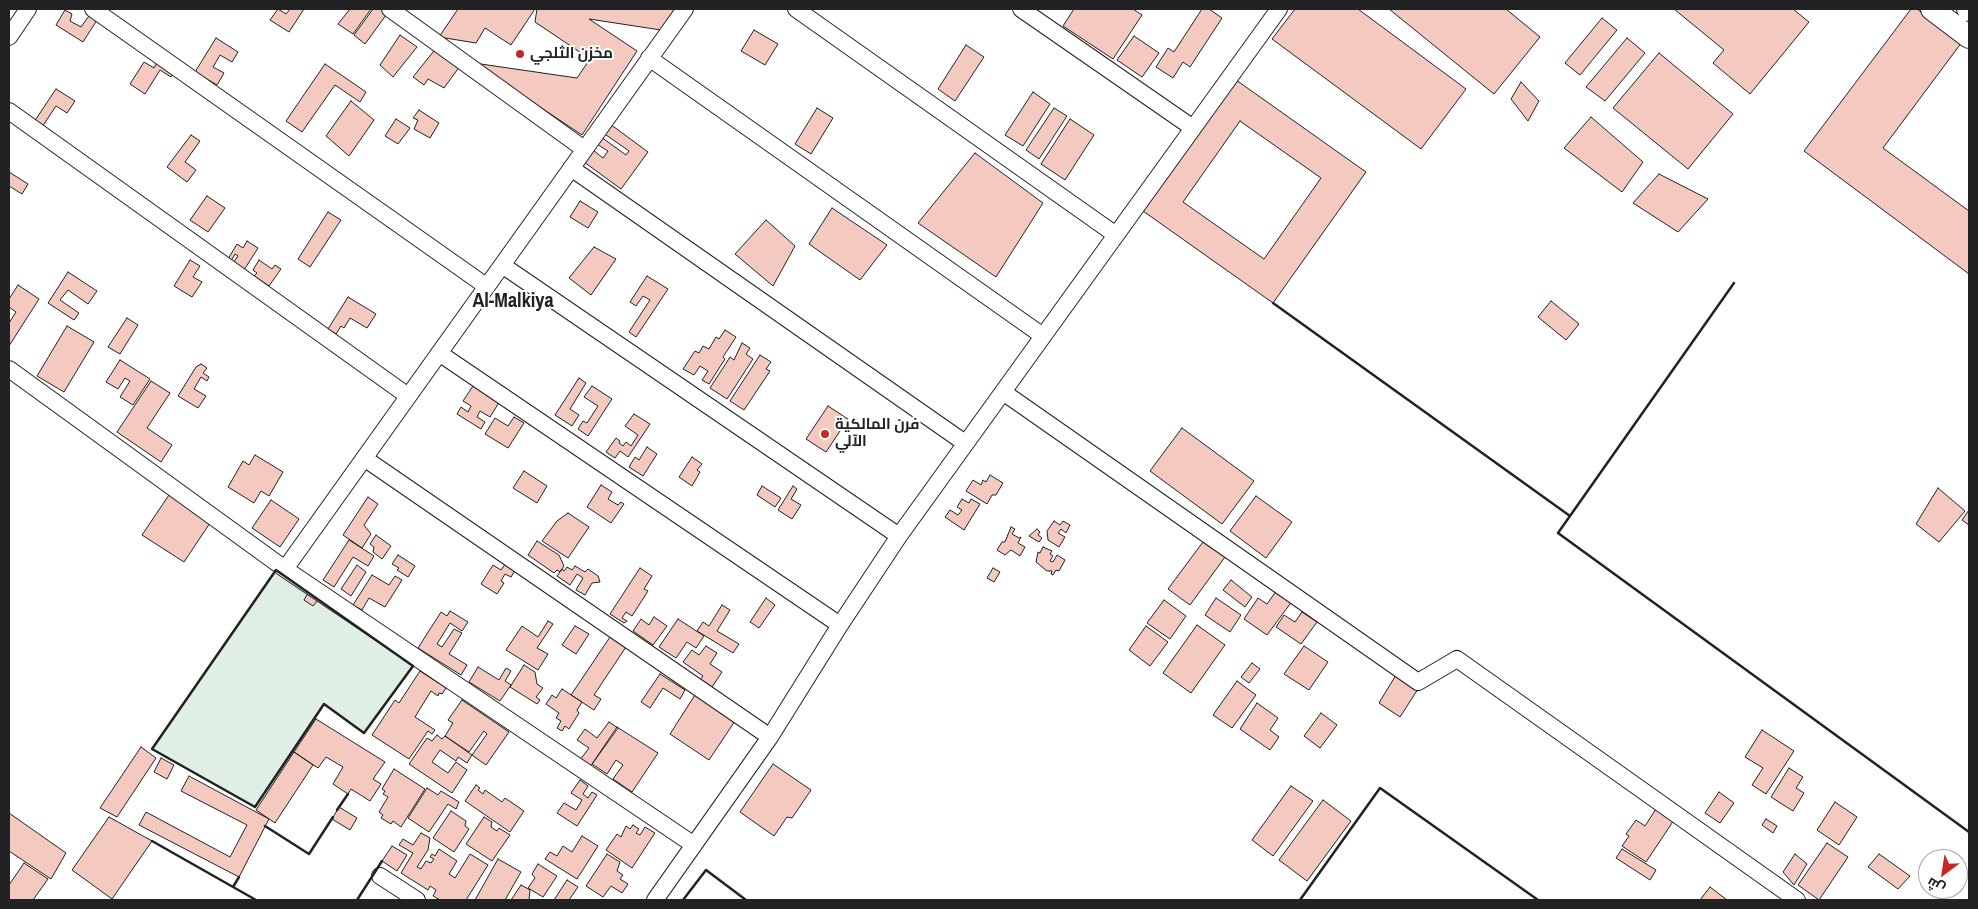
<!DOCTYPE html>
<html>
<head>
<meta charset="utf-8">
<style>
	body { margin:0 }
	#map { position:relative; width:1978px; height:909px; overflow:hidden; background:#fff; font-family:"Archivo Narrow",Cairo,sans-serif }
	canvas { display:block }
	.frame { position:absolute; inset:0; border:10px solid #222; pointer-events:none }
	.north { position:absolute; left:1918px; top:849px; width:50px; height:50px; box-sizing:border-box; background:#fff; border:1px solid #a7a7a7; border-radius:50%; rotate:211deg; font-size:14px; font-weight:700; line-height:20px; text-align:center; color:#222 }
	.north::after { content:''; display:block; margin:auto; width:18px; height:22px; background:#c62828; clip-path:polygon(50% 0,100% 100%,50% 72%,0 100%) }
</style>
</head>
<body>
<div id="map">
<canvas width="1978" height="909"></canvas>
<div class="frame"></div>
<div class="north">ش</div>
</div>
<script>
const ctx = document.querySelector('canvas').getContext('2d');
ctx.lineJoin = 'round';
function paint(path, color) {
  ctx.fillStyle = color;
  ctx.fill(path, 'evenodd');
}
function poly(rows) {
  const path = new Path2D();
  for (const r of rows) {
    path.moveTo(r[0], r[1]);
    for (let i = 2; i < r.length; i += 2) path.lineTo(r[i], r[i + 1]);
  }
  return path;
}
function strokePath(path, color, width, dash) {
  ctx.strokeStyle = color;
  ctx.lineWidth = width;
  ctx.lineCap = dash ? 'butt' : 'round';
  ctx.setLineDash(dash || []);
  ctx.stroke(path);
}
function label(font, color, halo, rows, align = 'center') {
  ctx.font = font + ' "Archivo Narrow",Cairo,sans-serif';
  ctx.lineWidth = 4;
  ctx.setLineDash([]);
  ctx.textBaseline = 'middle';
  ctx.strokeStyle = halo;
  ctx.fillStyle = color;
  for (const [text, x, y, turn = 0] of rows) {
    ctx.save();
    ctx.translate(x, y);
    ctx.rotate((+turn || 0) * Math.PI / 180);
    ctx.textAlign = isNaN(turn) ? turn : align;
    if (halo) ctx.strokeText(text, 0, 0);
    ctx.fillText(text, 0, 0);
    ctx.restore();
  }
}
const green = poly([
	[276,570,413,666,364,733,324,704,255,807,152,749,276,570]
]);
paint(green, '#e0efe3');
strokePath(green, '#6f6f6f', 1);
const building = poly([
	[278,9,286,14,290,9,304,9,289,32,270,20,278,9],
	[350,9,371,9,353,34,338,24,350,9],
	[373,9,385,9,389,11,365,44,354,35,373,9],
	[458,9,535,9,511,45,485,28,476,43,439,37,458,9],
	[537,9,675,9,661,30,589,19,637,51,582,135,474,63,577,78,590,59,535,22,537,9],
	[1074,9,1133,9,1142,15,1113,59,1063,26,1074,9],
	[1202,9,1209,9,1222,18,1190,67,1183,62,1173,78,1156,67,1168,48,1174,52,1202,9],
	[1295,9,1358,9,1466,89,1421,149,1272,39,1295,9],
	[1389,9,1506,9,1540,37,1494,94,1389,9],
	[1674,9,1793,9,1809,22,1750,94,1713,63,1724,50,1674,9],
	[1911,9,1917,9,1962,42,1883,148,1969,211,1969,274,1804,151,1911,9],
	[65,10,72,14,70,21,81,27,89,16,97,20,83,42,56,25,65,10],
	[1602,18,1617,30,1580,75,1565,63,1602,18],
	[754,30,778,44,765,65,741,51,754,30],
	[400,35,417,47,393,77,380,65,400,35],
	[1134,36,1159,53,1142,77,1117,60,1134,36],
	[216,38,238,52,232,62,220,55,213,67,224,73,217,85,195,72,216,38],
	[1627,38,1645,53,1605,101,1586,87,1627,38],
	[966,45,984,57,955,101,938,89,966,45],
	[437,47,460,66,444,88,428,79,424,85,413,77,437,47],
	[1659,53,1733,114,1688,169,1613,108,1659,53],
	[158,61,175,72,171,77,160,70,145,94,130,84,144,62,154,68,158,61],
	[325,64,366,92,360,102,335,85,302,132,286,121,325,64],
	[1236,80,1366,172,1273,303,1143,211,1236,80],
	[1240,121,1321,178,1264,259,1183,202,1240,121],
	[1521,82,1539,101,1528,121,1511,99,1521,82],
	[56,89,75,101,67,113,56,106,42,127,34,122,56,89],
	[1033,92,1050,104,1023,146,1005,135,1033,92],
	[351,101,374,120,349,156,326,136,351,101],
	[817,108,833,118,811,154,795,144,817,108],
	[1054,108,1067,116,1039,159,1026,150,1054,108],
	[419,110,439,123,430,138,414,129,418,120,413,118,419,110],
	[1591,117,1643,162,1622,192,1564,148,1591,117],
	[396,119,410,128,398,144,385,136,396,119],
	[1070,119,1094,135,1065,180,1041,164,1070,119],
	[606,121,648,152,621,189,580,159,589,147,603,158,608,151,592,141,597,134,626,155,629,151,599,130,606,121],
	[191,135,200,141,185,162,196,170,187,182,167,167,191,135],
	[975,153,1043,203,996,277,918,223,975,153],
	[9,172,28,184,22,194,9,186,9,172],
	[1659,174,1708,199,1678,232,1633,203,1659,174],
	[207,196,225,208,208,232,190,220,207,196],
	[580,201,598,212,588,228,570,217,580,201],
	[832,208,887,245,860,280,809,244,832,208],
	[328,212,341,220,310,267,298,259,328,212],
	[766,220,795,246,773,286,735,254,766,220],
	[247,241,258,248,244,270,233,263,238,256,235,254,231,261,228,259,237,244,243,248,247,241],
	[594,247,616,259,591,295,569,278,594,247],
	[190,260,200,266,193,277,202,282,192,297,174,286,190,260],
	[259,260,272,269,275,265,281,269,269,286,254,276,257,273,253,270,259,260],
	[68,272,97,291,88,304,68,290,60,300,79,313,74,320,48,303,68,272],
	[647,276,668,289,636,337,629,332,650,300,643,296,636,306,630,302,647,276],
	[18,285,39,299,9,346,9,323,16,312,9,307,9,299,18,285],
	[348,297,376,314,367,328,350,318,344,328,341,326,336,334,328,329,348,297],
	[1551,301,1579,324,1566,340,1538,317,1551,301],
	[127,318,138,325,120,354,108,347,127,318],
	[67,326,94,342,64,392,37,376,67,326],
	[725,330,736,337,723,357,725,359,709,384,702,380,708,371,700,366,694,375,683,369,695,351,699,353,703,346,709,349,716,337,719,339,725,330],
	[742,343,750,348,746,354,753,359,727,399,710,388,730,357,734,360,742,343],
	[760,355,771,362,766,369,770,371,744,410,730,401,760,355],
	[120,360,150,379,133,405,120,397,130,381,125,378,118,389,106,382,120,360],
	[201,364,207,368,203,373,209,377,207,381,201,377,194,389,206,396,198,408,178,396,196,367,201,364],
	[579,378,586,383,570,409,579,415,572,426,555,415,579,378],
	[477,380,503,396,490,417,480,411,477,417,485,422,481,429,457,414,461,407,468,412,471,406,463,401,477,380],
	[151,381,170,393,147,428,172,445,161,462,117,432,151,381],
	[592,386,612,399,588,436,578,429,583,421,587,423,598,406,584,397,592,386],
	[828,406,848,419,826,452,806,439,828,406],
	[634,414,650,424,628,457,620,451,615,458,606,452,616,438,620,441,619,443,623,446,626,442,631,446,638,435,625,426,634,414],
	[514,417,524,423,508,448,485,434,495,418,508,426,514,417],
	[1182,428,1254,481,1222,524,1150,471,1182,428],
	[647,447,657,454,643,476,629,467,635,457,639,460,647,447],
	[255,455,283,472,269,496,261,491,254,503,228,487,243,461,249,465,255,455],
	[692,457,702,464,697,470,700,472,692,486,679,477,692,457],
	[524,471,547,486,537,503,513,488,524,471],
	[990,475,1003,483,996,495,992,495,987,504,966,491,973,480,981,485,983,480,986,482,990,475],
	[601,485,612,492,608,499,618,505,621,502,624,504,611,523,587,507,601,485],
	[762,486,781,498,775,507,757,495,762,486],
	[793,486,797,489,791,499,801,505,792,519,778,510,793,486],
	[1938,488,1965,511,1939,542,1916,524,1938,488],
	[171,492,212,520,184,562,142,535,171,492],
	[1256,496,1292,522,1266,558,1230,531,1256,496],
	[368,497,378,504,364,525,371,534,362,548,343,535,368,497],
	[962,499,969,503,971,499,980,504,964,530,945,517,950,510,958,515,962,510,957,507,962,499],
	[271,500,299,519,280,547,252,528,271,500],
	[1969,510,1969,525,1962,520,1969,510],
	[568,513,589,527,568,558,542,541,557,521,568,513],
	[1054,521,1060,525,1063,521,1070,525,1066,533,1061,529,1058,533,1065,537,1059,547,1048,540,1047,531,1054,521],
	[1011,527,1015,529,1012,534,1019,538,1021,537,1018,543,1025,547,1020,556,1011,550,1005,555,997,550,1002,542,1005,542,1011,527],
	[1037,529,1040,532,1038,535,1042,538,1039,542,1029,536,1037,529],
	[376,535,391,546,382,559,373,552,374,547,370,544,376,535],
	[349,540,374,556,368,566,353,557,334,587,323,580,349,540],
	[537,541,559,555,564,566,560,572,557,570,554,573,528,555,537,541],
	[1203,542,1225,557,1190,605,1168,589,1203,542],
	[1043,547,1052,551,1050,554,1053,556,1050,561,1053,562,1057,555,1065,560,1059,571,1056,570,1053,575,1051,574,1052,571,1047,571,1036,562,1038,552,1040,553,1043,547],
	[398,555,415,566,408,577,397,570,399,568,392,564,398,555],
	[506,563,516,569,511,577,505,574,501,581,504,583,497,594,481,584,493,565,501,570,506,563],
	[357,565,366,572,351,596,341,589,357,565],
	[575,566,585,572,588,569,598,576,600,582,592,583,585,595,576,590,583,578,577,574,570,585,557,576,562,569,564,571,567,567,572,570,575,566],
	[640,568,652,576,644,589,648,591,632,616,626,612,622,618,627,621,624,623,610,614,640,568],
	[993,568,1000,572,994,582,987,578,993,568],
	[372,575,389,585,395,576,402,580,385,607,369,598,362,610,353,605,372,575],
	[1231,580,1252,597,1245,607,1223,590,1231,580],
	[1277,590,1293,600,1267,635,1244,619,1258,598,1267,604,1277,590],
	[308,593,318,600,313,606,304,600,308,593],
	[766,598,775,605,759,628,750,622,766,598],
	[1216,598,1241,615,1230,632,1205,615,1216,598],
	[1164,600,1186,616,1170,639,1147,623,1164,600],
	[722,605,730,610,717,631,739,644,733,653,697,631,703,622,709,626,722,605],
	[450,611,468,622,462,631,450,623,437,644,442,647,454,629,462,633,449,654,467,665,461,675,418,648,441,612,447,616,450,611],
	[1302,612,1317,622,1301,644,1276,627,1284,615,1295,622,1302,612],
	[654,617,667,626,653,645,633,631,641,619,649,625,654,617],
	[678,619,704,636,696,648,687,642,676,658,659,647,678,619],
	[548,621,553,624,537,648,548,654,538,670,506,650,522,626,538,637,548,621],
	[1197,625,1225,645,1191,693,1163,673,1197,625],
	[575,626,589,634,576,654,562,645,575,626],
	[1146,626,1168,642,1150,666,1129,650,1146,626],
	[610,637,626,647,594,695,601,699,594,710,571,695,610,637],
	[706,646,717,653,710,664,722,672,712,687,700,680,703,676,683,662,692,650,699,655,706,646],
	[1304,646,1328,662,1309,690,1284,674,1304,646],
	[1252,663,1260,669,1249,683,1241,677,1252,663],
	[524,665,535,672,537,684,543,688,536,697,540,700,537,704,510,687,524,665],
	[478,667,499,680,506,668,511,671,505,681,511,685,500,701,469,682,478,667],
	[420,671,446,688,442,694,439,693,438,696,431,691,415,717,435,730,432,734,428,731,409,759,372,735,395,700,399,703,420,671],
	[660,674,685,690,680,699,663,688,650,708,641,702,660,674],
	[1396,675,1418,689,1400,717,1379,703,1396,675],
	[1237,681,1256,695,1232,728,1213,715,1237,681],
	[562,689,582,702,577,710,579,713,569,729,565,726,562,731,557,728,561,721,556,718,559,713,546,704,552,695,556,698,562,689],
	[695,695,735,721,709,760,670,734,695,695],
	[462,700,509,732,486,765,472,755,487,734,484,731,469,752,445,736,453,723,448,720,462,700],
	[1257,703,1278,718,1270,730,1279,737,1270,750,1240,729,1257,703],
	[1321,713,1337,725,1320,748,1304,736,1321,713],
	[316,719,385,762,373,779,381,784,370,801,351,789,348,794,333,784,343,767,326,757,318,768,294,752,316,719],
	[609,722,618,728,590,767,580,760,589,748,577,740,585,729,597,738,609,722],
	[617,727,658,753,632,792,613,779,623,765,616,760,607,774,592,764,617,727],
	[1762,730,1794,751,1766,794,1752,785,1763,768,1745,757,1762,730],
	[437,735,442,739,445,736,472,755,467,763,458,757,456,761,440,750,432,762,448,773,456,762,467,770,452,793,409,764,427,738,432,741,437,735],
	[141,747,156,758,117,817,100,808,141,747],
	[294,752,313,765,275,823,256,810,294,752],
	[161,758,174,765,167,779,154,772,161,758],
	[773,764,811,790,792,818,787,817,774,836,740,812,773,764],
	[1789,768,1803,777,1796,788,1804,793,1793,811,1771,797,1789,768],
	[394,769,425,789,401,827,393,821,391,824,381,818,383,815,379,812,388,797,383,794,385,791,382,789,394,769],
	[189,776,269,819,239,877,139,825,146,812,230,857,247,825,181,791,189,776],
	[580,780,588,786,583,794,588,798,592,792,597,795,577,826,557,813,564,803,576,810,582,800,571,793,580,780],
	[476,785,480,788,478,790,483,794,485,790,502,802,505,798,524,811,510,832,465,801,476,785],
	[1291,786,1313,801,1273,856,1252,840,1291,786],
	[427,788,438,795,441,791,459,802,456,809,448,804,429,832,408,818,427,788],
	[1719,792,1734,803,1720,823,1705,813,1719,792],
	[1323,800,1351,821,1307,881,1279,860,1323,800],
	[1835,802,1857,817,1839,845,1817,830,1835,802],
	[339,807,357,818,350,830,332,819,339,807],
	[1656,809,1674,820,1646,862,1622,846,1629,836,1626,834,1636,820,1645,826,1656,809],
	[451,811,466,821,465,826,469,829,454,852,433,838,451,811],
	[9,813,66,853,51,879,9,851,9,813],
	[109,817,152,841,112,899,72,870,109,817],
	[484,817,492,822,491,827,497,831,499,828,510,835,492,861,466,844,484,817],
	[1766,819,1777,826,1773,833,1762,825,1766,819],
	[633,825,639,829,636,833,640,835,645,827,655,833,632,868,606,850,617,834,621,837,626,826,630,829,633,825],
	[421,833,430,838,428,850,417,867,421,869,426,861,431,863,434,859,430,857,432,854,435,856,439,849,457,861,449,874,455,878,470,854,488,865,466,900,440,900,433,896,436,890,430,886,428,890,401,873,413,853,399,845,403,839,413,845,421,833],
	[582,836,598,846,577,879,545,859,550,852,557,856,563,846,572,852,582,836],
	[1827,843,1848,857,1819,900,1798,885,1827,843],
	[392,846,407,855,397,871,382,861,392,846],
	[1622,849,1656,870,1650,880,1616,858,1622,849],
	[607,854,620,862,617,871,623,875,620,879,628,884,622,893,611,886,603,897,586,886,607,854],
	[1795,854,1807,864,1794,885,1783,872,1795,854],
	[1879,854,1910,876,1898,889,1868,867,1879,854],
	[498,859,521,872,505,900,475,900,498,859],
	[24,863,48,879,33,900,9,900,9,885,24,863],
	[538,864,557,876,543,897,528,888,535,878,532,874,538,864],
	[567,880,578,887,569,900,554,900,567,880],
	[521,885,530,890,529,900,511,900,521,885],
	[1710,887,1727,900,1700,900,1710,887]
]);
paint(building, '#f3c9c0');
strokePath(building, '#222', 1);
const street = poly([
	[93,9,486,286],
	[390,9,584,149],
	[796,9,1116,235],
	[1021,9,1193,128],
	[9,37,28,9],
	[649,58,1043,336],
	[9,111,408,396],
	[571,168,965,443],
	[502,265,899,536],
	[439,353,840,625],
	[9,369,285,569,694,845],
	[1003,392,1418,682,1457,659,1797,900],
	[364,458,770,737],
	[285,569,685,9],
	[380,876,417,900],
	[655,900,770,737,840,625,899,536,1279,9]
]);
const secondary = poly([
	[1932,9,1969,37],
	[1968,9,1969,10]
]);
strokePath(street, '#222', 18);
strokePath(secondary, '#222', 24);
strokePath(street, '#fff', 16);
strokePath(secondary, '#fff', 22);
strokePath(poly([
	[1734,283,1558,533,1969,832],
	[1273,303,1570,516],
	[276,570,413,666,364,733,324,704,255,807,152,749,276,570],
	[337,810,348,794],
	[265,826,309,854,333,817],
	[152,841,256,900],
	[233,887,239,877],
	[357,900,382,861],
	[683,900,706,870,746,900],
	[1300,900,1380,788,1538,900]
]), '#222', 2.5);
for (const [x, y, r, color] of [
	[520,54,5,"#c62828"],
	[825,434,5,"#c62828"]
]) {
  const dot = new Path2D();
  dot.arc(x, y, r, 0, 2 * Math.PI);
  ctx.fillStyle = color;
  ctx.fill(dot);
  strokePath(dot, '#fff', 2);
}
label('bold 15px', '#222', '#fff', [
	["مخزن الثلجي",530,54],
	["فرن المالكية",835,425],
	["الآلي",835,442]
], 'left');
label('bold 20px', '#222', '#fff', [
	["Al-Malkiya",513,302]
]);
</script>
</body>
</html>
